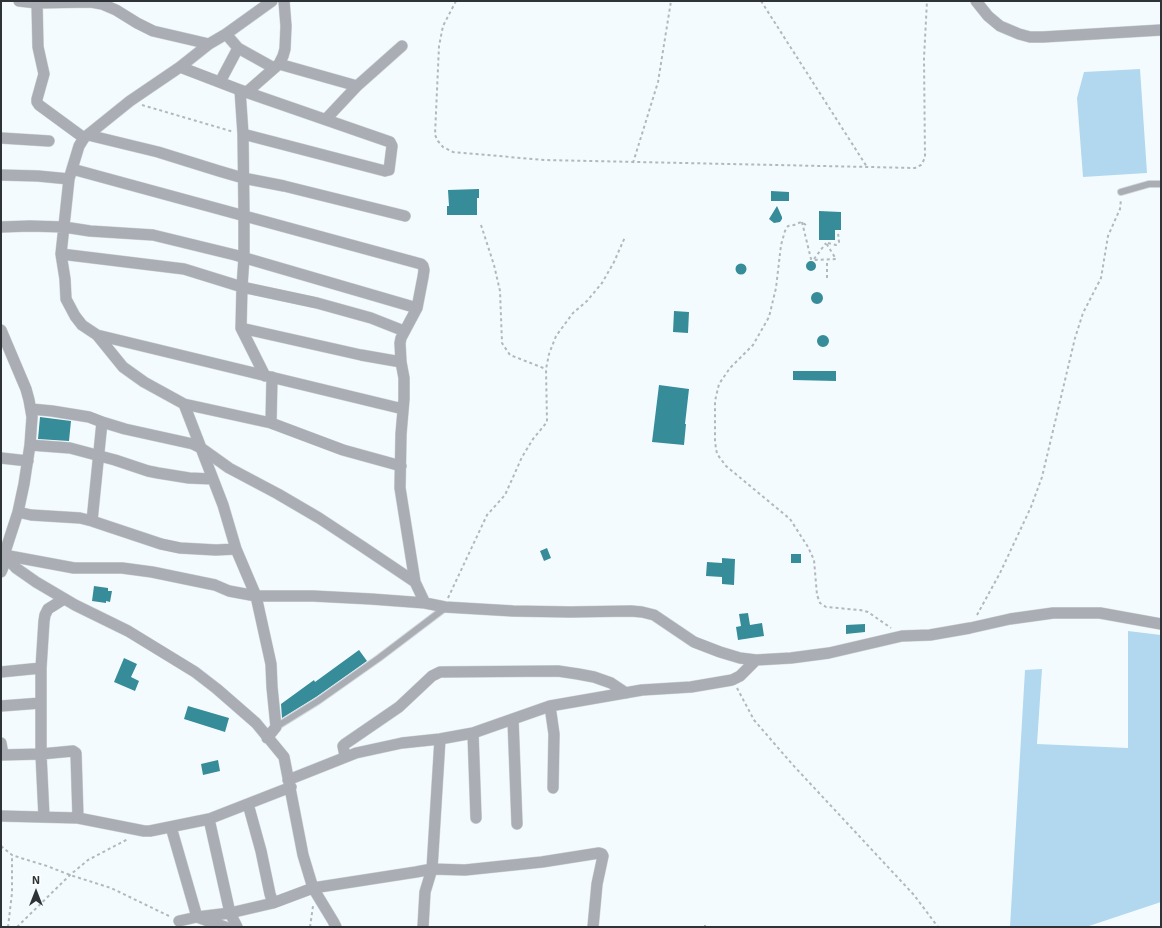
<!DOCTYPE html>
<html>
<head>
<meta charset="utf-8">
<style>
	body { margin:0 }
	#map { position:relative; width:1162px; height:928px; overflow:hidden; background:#f4fbff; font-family:"Exo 2",sans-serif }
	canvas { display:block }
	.frame { position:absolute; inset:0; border:2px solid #2d3337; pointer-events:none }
	.north { position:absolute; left:16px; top:872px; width:40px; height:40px; -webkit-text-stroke:3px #fff; paint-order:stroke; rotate:0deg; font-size:11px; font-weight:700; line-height:16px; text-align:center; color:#2d3337 }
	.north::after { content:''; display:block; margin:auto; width:14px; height:18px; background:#2d3337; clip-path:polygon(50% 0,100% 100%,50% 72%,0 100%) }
</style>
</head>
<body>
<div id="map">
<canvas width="1162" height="928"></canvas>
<div class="frame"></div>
<div class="north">N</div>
</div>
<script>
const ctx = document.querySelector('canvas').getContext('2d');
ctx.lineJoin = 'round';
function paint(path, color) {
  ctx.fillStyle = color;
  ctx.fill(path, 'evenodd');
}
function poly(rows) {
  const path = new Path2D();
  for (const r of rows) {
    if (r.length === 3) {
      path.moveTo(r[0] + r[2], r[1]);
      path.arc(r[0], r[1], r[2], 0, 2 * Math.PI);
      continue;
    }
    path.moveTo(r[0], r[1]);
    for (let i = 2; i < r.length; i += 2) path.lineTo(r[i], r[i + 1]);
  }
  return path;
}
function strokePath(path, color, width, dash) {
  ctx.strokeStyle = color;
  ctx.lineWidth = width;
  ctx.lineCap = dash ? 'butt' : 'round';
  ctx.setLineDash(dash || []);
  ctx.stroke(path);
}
paint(poly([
	[1140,69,1147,173,1083,177,1077,98,1084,72],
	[1128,631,1161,635,1161,902,1086,927,1010,927,1025,670,1042,669,1037,744,1128,748]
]), '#b1d8ef');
paint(poly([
	[479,189,479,198,477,198,477,215,447,215,447,206,449,206,448,190],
	[771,191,789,192,789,201,771,201],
	[777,206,782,217,782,219,780,222,774,223,769,219],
	[819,211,841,212,841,230,835,230,835,240,819,240],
	[811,266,5],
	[741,269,5.5],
	[817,298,6],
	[674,311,689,312,688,333,673,332],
	[823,341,6],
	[793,371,836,371,836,381,793,380],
	[659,385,689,389,685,424,686,424,684,445,652,442],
	[40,417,71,421,69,441,38,439],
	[547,548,551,558,544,561,540,551],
	[791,554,801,554,801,563,791,563],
	[722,558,735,559,734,585,722,584,722,577,706,576,707,562,722,563],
	[94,586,108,588,108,591,112,591,110,602,106,601,106,603,92,601],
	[748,613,750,625,762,623,764,636,738,640,736,627,741,626,739,614],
	[865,624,865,632,846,634,846,625],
	[359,650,367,661,316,697,282,718,281,704,314,680,315,682],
	[124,658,137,664,131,677,139,681,135,691,114,682],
	[188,706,229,718,225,732,184,719],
	[218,760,220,771,203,775,201,764]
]), '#368c99');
const service = poly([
	[1121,192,1149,184,1161,184],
	[276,727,318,701,379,658,445,608]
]);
const minor = poly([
	[19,1,37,3,91,2,102,4,116,10,137,23,153,31,209,44],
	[976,1,988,16,1000,26,1019,34,1030,37,1043,37,1161,30],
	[37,3,38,47,44,74,37,99,37,102,39,105,84,138],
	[238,48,274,68],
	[279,64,357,86],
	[180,67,240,90,390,142,392,146,389,170,385,171,243,134],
	[220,82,238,48,226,34],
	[247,92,279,64,283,56,285,49,286,26,284,1],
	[326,119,357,86,402,46],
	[88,135,158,152,219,171,243,178,284,186,405,216],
	[1,138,49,141],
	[72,169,421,264,423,266,424,270,423,277,417,308,401,338,400,343,401,362],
	[1,175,38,176,69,179],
	[1,227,30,226,64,227,90,231,153,235,235,255,417,308],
	[61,254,184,269,242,287,317,303,371,318,404,331],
	[241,328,265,376],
	[1,330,26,389,29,400,32,417,30,445,24,484,18,512,4,555],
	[97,335,403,409],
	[184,404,271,423,343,450,401,466],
	[31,409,52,411,89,417,102,422,125,429,193,444,201,448,229,468,278,494,319,518,363,547,415,582,400,488,401,434,404,399,404,378,401,362,361,355,241,328,242,287,244,257,244,215,243,134,240,90],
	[102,422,92,521,161,544,180,548,216,550,236,549],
	[271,423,272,377],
	[30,445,70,448,115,460,148,471,158,473,189,478,213,479],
	[1,458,28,461],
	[18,512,31,515,80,518,92,521],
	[1,554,4,555,74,568,122,568,152,572,215,585,229,591,256,596,313,596,371,599,425,603,445,607,513,611,570,612,631,611,642,612,654,615,694,642,720,652,740,658,756,660,791,658,829,653,902,636,930,635,970,628,1010,619,1053,613,1100,613,1161,624],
	[4,555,16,568,36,582,75,605,128,631,195,672,217,689,256,723,284,757,303,855,313,888,333,921,336,927],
	[1,572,7,558],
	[415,582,425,603],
	[1,672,41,668],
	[1,706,41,703],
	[550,706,554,734,553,788],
	[513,719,517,824],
	[473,733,476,818],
	[267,738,276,727,272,687,271,664,256,596,236,549,223,505,184,404,144,382,123,367,97,335,82,325,75,316,66,299,65,279,61,254,69,179,79,146,84,138,130,101,180,67,209,44,226,34,272,1],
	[1,743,3,755],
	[1,755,41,754,41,668,44,621,45,615,48,609,64,599],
	[345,756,343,746,345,744,399,707,432,676,440,672,558,671,578,674,594,677,611,683,626,693],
	[288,780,356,753,402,743,440,739,473,733,550,706,642,690,691,687,732,680,740,676,756,660],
	[248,804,261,851,270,894,273,903],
	[1,816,78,818,144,831,150,831,209,819,291,787],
	[44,817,41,754,73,751,76,753,78,818],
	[209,819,230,913,237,927],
	[171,827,197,917,225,927],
	[179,921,197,917,230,913,273,903,313,888,416,872,432,869,465,870,542,862,599,853,602,854,603,856,597,884,593,927],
	[423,927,425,892,432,869,440,739]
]);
strokePath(service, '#d0d7db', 8);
strokePath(minor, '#d0d7db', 12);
strokePath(poly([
	[456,1,443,26,439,46,435,135,438,141,443,147,453,152,544,160,915,168,921,165,925,158,924,58,927,1],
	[761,1,867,167],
	[142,105,234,132],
	[633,163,658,82,671,1],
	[802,222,811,259,814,260,836,259,826,243],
	[481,225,494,265,500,291,502,343,510,355,546,369],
	[806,225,801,222,794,225,788,226,785,231,781,245,776,288,769,317,753,345,730,368,719,384,715,401,715,442,717,454,726,466,790,519,808,547,814,560,817,595,820,603,826,607,860,610,868,612,891,628],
	[828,243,836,245,838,244,839,242,838,233],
	[814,259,826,243],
	[827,278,827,260],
	[448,598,487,515,505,495,522,457,533,439,547,422,546,369,549,354,556,336,573,313,587,301,602,283,614,262,625,237],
	[977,615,1000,573,1031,507,1042,477,1075,338,1083,313,1101,278,1108,236,1120,209,1121,199],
	[737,688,754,720,792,764,914,895,938,927],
	[1,846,12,855,24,859,47,866,70,875,111,888,171,917],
	[705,925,705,927],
	[8,927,12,893,12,855],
	[17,927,70,875,88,860,128,839],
	[310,927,313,906],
	[1122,927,1144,927]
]), '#b2b8bc', 2, [3, 3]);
strokePath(service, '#aaaeb4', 6);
strokePath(minor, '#aaaeb4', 11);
</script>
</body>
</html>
